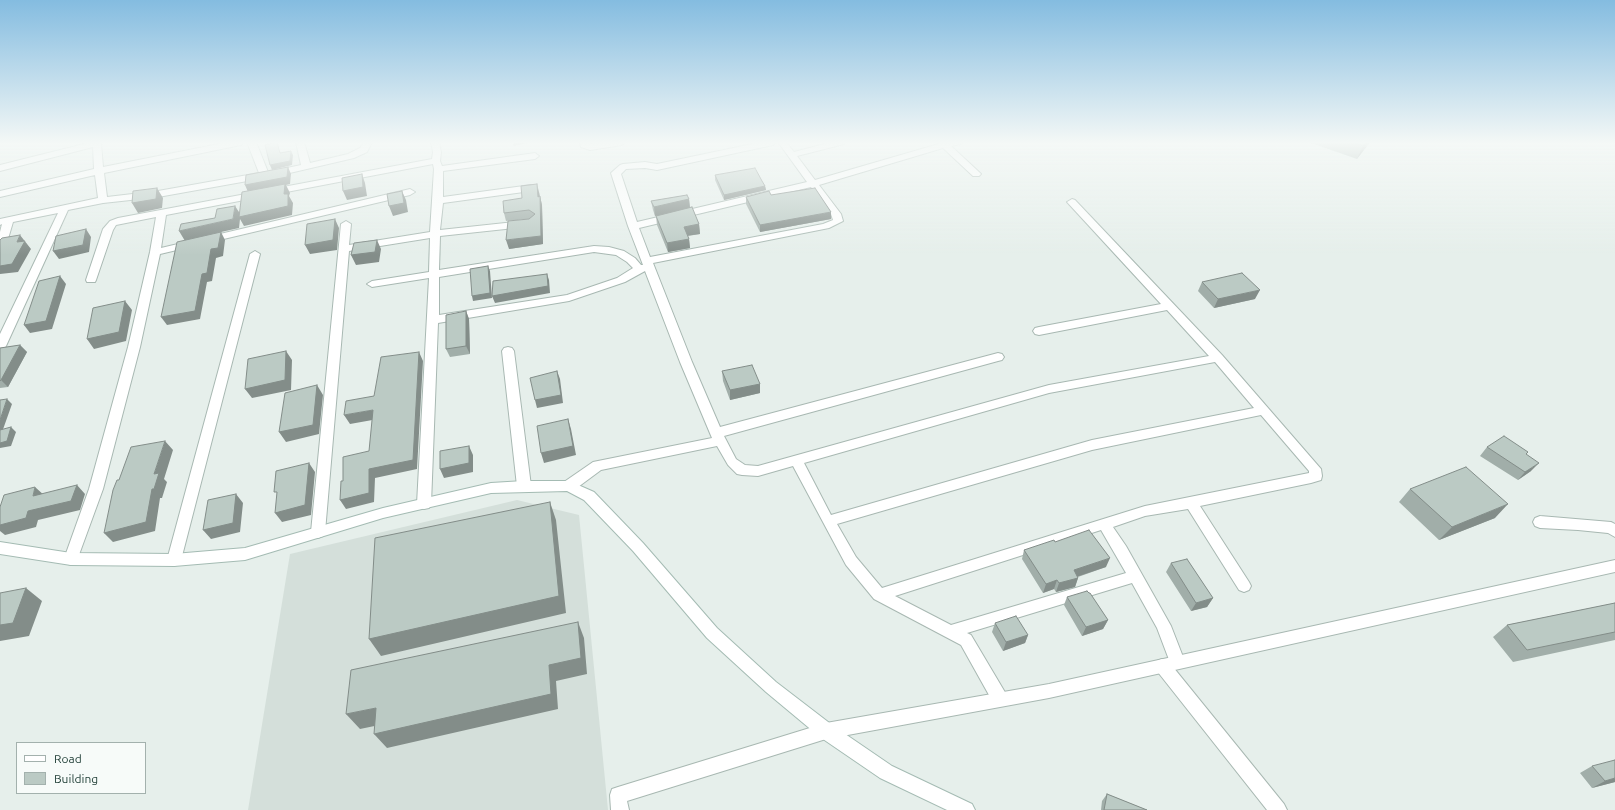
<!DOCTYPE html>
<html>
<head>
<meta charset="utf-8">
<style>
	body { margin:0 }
	#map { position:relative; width:1615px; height:810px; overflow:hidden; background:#e6efeb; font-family:Ubuntu,sans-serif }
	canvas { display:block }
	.legend { position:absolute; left:16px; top:742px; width:130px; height:52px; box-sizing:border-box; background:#f7fbf9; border:1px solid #a3b1ad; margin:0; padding:5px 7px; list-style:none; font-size:12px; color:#24423a }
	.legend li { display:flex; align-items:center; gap:8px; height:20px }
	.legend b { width:20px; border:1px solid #a3b1ad }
</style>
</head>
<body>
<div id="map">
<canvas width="1615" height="810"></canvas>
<ul class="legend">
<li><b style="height:5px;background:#fff"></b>Road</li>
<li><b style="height:11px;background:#bbcac4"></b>Building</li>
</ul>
</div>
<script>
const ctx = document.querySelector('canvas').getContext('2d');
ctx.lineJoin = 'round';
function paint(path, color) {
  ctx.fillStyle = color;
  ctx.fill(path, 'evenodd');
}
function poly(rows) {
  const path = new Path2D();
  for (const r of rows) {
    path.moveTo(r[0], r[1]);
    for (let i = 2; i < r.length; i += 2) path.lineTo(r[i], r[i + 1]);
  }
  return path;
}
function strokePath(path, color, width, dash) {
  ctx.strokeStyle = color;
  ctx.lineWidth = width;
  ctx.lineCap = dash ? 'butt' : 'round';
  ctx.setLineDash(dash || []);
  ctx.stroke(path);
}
paint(poly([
	[517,500,579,515,608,810,248,810,290,554]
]), '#d4dfda');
const minor = poly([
	[92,142,101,143,103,167,229,142,245,142,241,145,104,173,107,197,158,191,259,173,247,142,256,142,268,172,301,165,296,142,304,142,310,163,348,154,360,148,364,142,372,142,367,152,354,158,281,175,158,197,103,203,68,210,6,346,4,349,0,350,0,334,58,213,13,222,5,249,0,252,0,232,2,224,0,225,0,219,98,198,95,175,0,197,0,191,94,169,93,147,0,171,0,165,92,142],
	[431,142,439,142,441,152,440,161,442,166,535,153,539,156,535,159,443,171,443,197,531,185,536,188,531,191,443,203,440,230,524,221,529,224,524,227,440,236,439,270,594,246,609,247,624,251,635,258,641,265,643,265,628,226,611,173,620,165,623,164,645,162,657,164,762,142,777,142,773,145,657,170,645,168,626,169,621,174,637,222,807,182,778,142,786,142,794,152,832,142,845,142,844,144,797,156,815,180,942,143,962,142,961,144,951,146,979,172,981,174,979,176,973,176,943,148,819,185,841,214,843,221,829,228,653,263,692,362,720,427,998,353,1002,354,1004,357,1002,360,998,361,724,436,736,459,745,465,758,466,1049,385,1209,356,1167,310,1039,335,1035,334,1033,331,1035,328,1039,327,1161,304,1067,202,1072,199,1075,200,1222,355,1321,469,1322,476,1321,480,1311,483,1200,506,1249,582,1251,586,1249,590,1244,592,1239,590,1188,509,1145,516,1113,527,1126,546,1171,626,1185,662,1182,667,1177,669,1173,667,1284,804,1287,810,1267,810,1157,671,1154,666,1157,661,1162,659,1167,661,1171,665,1157,628,1132,583,967,633,971,635,1006,694,1008,699,1006,704,1000,706,994,704,961,645,874,599,846,565,793,466,758,476,742,475,737,474,728,465,717,446,601,470,574,490,569,491,564,490,562,486,564,482,593,462,712,438,680,362,645,271,625,282,569,301,438,323,431,504,429,508,424,509,419,508,417,504,429,278,372,287,367,284,372,281,429,272,430,238,349,251,325,532,323,536,318,538,313,536,311,532,341,224,346,221,351,224,349,245,430,232,434,169,433,164,166,215,161,248,410,189,415,192,410,195,160,254,140,347,103,489,76,563,71,565,66,563,64,559,89,489,128,347,150,252,156,217,116,225,113,230,96,280,95,282,87,282,86,280,103,229,110,221,118,218,432,159,433,152,431,142],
	[811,187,831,214,833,220,823,224,650,257,639,228,811,187],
	[594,252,616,255,627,262,633,268,617,278,567,295,439,315,439,277,594,252],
	[1215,362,1254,408,1092,440,831,515,804,463,1049,393,1215,362],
	[1261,415,1309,471,1309,473,1145,506,882,588,856,557,837,524,1092,450,1261,415],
	[1101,530,1126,573,951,625,895,596,1101,530],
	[580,142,588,142,591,144,607,142,626,142,622,145,590,150,581,147,580,142],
	[255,251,260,254,181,560,179,564,174,566,169,564,167,560,250,254,255,251],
	[508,347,512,348,514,351,531,486,529,490,524,491,519,490,517,486,502,351,504,348,508,347],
	[1540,516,1611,522,1615,524,1615,537,1608,533,1578,530,1540,528,1535,526,1533,522,1535,518,1540,516],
	[826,723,832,725,834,731,832,737,826,739,627,801,629,810,611,810,610,795,612,789,618,787,826,723]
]);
const tertiary = poly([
	[1615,560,1615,572,1049,698,826,739,820,737,818,731,820,725,826,723,1049,684,1615,560]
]);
const secondary = poly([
	[524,481,569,481,594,492,643,543,717,628,776,682,832,725,892,766,972,804,975,810,947,810,880,778,820,737,766,692,707,638,633,551,584,500,567,491,491,493,383,518,245,560,174,566,71,565,0,554,0,542,71,553,174,554,245,548,383,508,491,483,524,481]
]);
strokePath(minor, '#a8b8b2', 2);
strokePath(tertiary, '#a8b8b2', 2);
strokePath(secondary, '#a4bbb3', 2);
paint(minor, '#fff');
paint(tertiary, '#fff');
paint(secondary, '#fff');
paint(poly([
	[1312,142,1370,142,1357,159,1311,143],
	[715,175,765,186,766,190,724,200,715,180],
	[539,192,542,205,543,244,509,249,529,219,506,221,504,213,522,198],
	[771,195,831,219,760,232,746,204,746,197],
	[689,199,690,208,699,224,700,234,688,236,689,239,690,248,668,252,657,225,656,216,655,216,653,210,651,201],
	[1202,282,1255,299,1214,308,1198,291],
	[466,311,469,319,470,354,450,357,446,349],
	[20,345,27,352,8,387,0,388,0,348],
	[722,371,760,384,760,393,730,400,723,381],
	[1487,447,1528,452,1526,454,1531,471,1518,480,1480,456],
	[1410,489,1495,518,1439,540,1399,502],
	[1055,542,1106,567,1078,577,1078,578,1075,587,1056,592,1054,589,1043,593,1022,559,1024,550],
	[1171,563,1213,598,1207,607,1191,611,1166,572],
	[1067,597,1108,620,1103,629,1082,636,1064,605],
	[1615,603,1615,640,1513,662,1493,637,1507,625],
	[995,623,1028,635,1025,643,1003,651,992,632],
	[1592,766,1615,782,1592,788,1580,773],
	[1107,794,1147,810,1101,810,1102,801]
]), '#a1aea9');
paint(poly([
	[513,142,527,142,527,143,514,146],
	[1366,142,1370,142,1357,159,1363,146],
	[291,151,293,155,292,165,272,170,270,165],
	[288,167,291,174,290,184,286,185,290,193,289,196,293,203,292,215,244,226,240,219,239,228,221,232,225,240,223,256,216,258,212,281,207,282,200,319,167,325,161,317,185,241,179,231,233,219,235,206,241,215,248,192,245,185],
	[362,174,365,183,367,196,347,200,343,191],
	[537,184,539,192,540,200,540,196,542,205,543,244,509,249,506,240,541,236],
	[765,186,766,190,724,200,724,195],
	[157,188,163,198,162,208,138,213,132,203],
	[402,191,406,200,408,212,393,216,389,206],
	[689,199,690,208,655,216,654,207],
	[831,212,831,219,760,232,760,225],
	[335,219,339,228,337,250,310,254,305,245],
	[699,224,700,234,685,236,684,227],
	[86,229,91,237,89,252,59,259,53,251],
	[20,235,31,249,18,272,0,274,0,266,17,242],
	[689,239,690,248,668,252,667,243],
	[377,240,381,249,379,262,356,265,351,255],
	[488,266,490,271,492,298,473,301,472,296],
	[547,274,549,280,550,293,495,303,492,296],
	[60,276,66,284,52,329,30,333,24,325],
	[1260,290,1255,299,1214,308,1218,299],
	[125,301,132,310,126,341,94,349,87,339],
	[466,311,469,319,470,354,466,346],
	[20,345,27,352,8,387,1,380],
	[286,351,292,360,291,390,252,398,245,389],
	[419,352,423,361,417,469,375,478,374,502,346,509,340,500,369,469],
	[557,371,560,379,563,403,537,408,535,400],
	[760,384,760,393,730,400,730,390],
	[317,385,323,395,319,434,286,442,279,432],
	[7,399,12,404,1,435,0,434,0,420],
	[373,410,378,419,350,424,344,415],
	[568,419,571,429,576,455,544,463,541,453],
	[11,427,16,432,11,446,0,448,0,443],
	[165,441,173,450,164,479,167,482,162,498,160,498,155,531,113,542,104,533,154,474],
	[469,446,473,455,473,472,444,478,440,469],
	[309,463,315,472,311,515,282,522,275,513],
	[1539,463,1531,471,1518,480,1525,472],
	[77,485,85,494,80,510,38,520,36,527,5,535,0,531,0,525,28,511],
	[35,487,45,496,33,496],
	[236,494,243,503,240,532,211,539,203,530],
	[550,502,556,520,566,613,381,656,369,639],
	[1508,504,1495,518,1439,540,1452,527],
	[1110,558,1106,567,1070,579,1074,570],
	[1078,578,1075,587,1056,592,1059,583],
	[1057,580,1054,589,1043,593,1046,584],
	[26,588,42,601,29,636,0,641,0,625],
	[1213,598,1207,607,1191,611,1196,603],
	[1108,620,1103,629,1082,636,1086,627],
	[578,622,584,638,587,674,556,681,558,709,387,748,374,734,549,665],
	[1028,635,1025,643,1003,651,1006,642],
	[376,708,389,723,360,729,346,714],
	[1615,778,1615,782,1592,788,1605,781]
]), '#838d89');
const building = poly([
	[277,142,280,153,291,151,290,161,270,165,265,145,277,142],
	[1352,142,1366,142,1363,146,1352,142],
	[288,167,287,177,245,185,246,175,288,167],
	[755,168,762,181,765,186,724,195,715,175,755,168],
	[362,174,363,187,343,191,342,178,362,174],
	[285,184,284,194,288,194,288,206,239,217,242,192,285,184],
	[537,184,538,197,540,196,541,236,506,240,508,221,529,219,535,214,529,210,504,213,503,201,522,198,521,186,537,184],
	[157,188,156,199,132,203,133,191,157,188],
	[815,188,831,212,760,225,746,197,769,191,771,195,815,188],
	[402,191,404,203,389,206,387,194,402,191],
	[687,195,689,199,654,207,651,201,687,195],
	[235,206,233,219,179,231,181,224,215,218,217,209,235,206],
	[692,207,699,224,684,227,689,239,667,243,656,216,692,207],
	[335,219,333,240,305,245,307,224,335,219],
	[86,229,83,245,53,251,56,236,86,229],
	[221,232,218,248,211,249,207,273,202,274,195,311,161,317,177,242,221,232],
	[20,235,17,242,25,241,12,264,0,266,0,240,2,238,20,235],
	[377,240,375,252,351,255,354,243,377,240],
	[488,266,490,293,472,296,470,269,488,266],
	[1242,273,1260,290,1218,299,1202,282,1242,273],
	[547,274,548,286,492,296,493,281,547,274],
	[60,276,46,321,24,325,39,281,60,276],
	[125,301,119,332,87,339,93,308,125,301],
	[466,311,466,346,446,349,446,315,466,311],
	[20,345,1,380,0,381,0,348,20,345],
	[286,351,285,380,245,389,248,359,286,351],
	[419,352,413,460,369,469,369,493,340,500,341,481,343,481,343,457,369,451,373,410,344,415,346,401,374,396,381,357,419,352],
	[752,365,760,384,730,390,722,371,752,365],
	[557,371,561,395,535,400,530,378,557,371],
	[317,385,313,425,279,432,285,393,317,385],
	[7,399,0,420,0,400,7,399],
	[568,419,573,446,541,453,537,426,568,419],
	[11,427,7,441,0,443,0,430,11,427],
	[1504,436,1528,452,1526,454,1539,463,1525,472,1487,447,1504,436],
	[165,441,154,474,159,473,154,489,152,489,146,522,104,533,113,490,117,480,119,480,131,447,165,441],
	[469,446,469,463,440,469,440,451,469,446],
	[309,463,305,505,275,513,277,492,274,492,276,471,309,463],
	[1466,467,1508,504,1452,527,1410,489,1466,467],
	[77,485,71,501,28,511,26,518,0,525,0,507,4,495,35,487,33,496,77,485],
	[236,494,233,523,203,530,208,500,236,494],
	[550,502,559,596,369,639,375,538,550,502],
	[1089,530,1110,558,1074,570,1078,578,1059,583,1057,580,1046,584,1024,550,1054,540,1055,542,1089,530],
	[1187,559,1213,598,1196,603,1171,563,1187,559],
	[26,588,13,623,0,625,0,593,26,588],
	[1087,591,1089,593,1090,593,1108,620,1086,627,1067,597,1087,591],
	[1615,603,1615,632,1527,650,1507,625,1615,603],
	[1016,616,1028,635,1006,642,995,623,1016,616],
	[578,622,581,658,549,665,551,694,374,734,376,708,346,714,351,670,578,622],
	[1615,760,1615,778,1605,781,1592,766,1615,760],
	[1107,794,1147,810,1104,810,1107,794]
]);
paint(building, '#bbcac4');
strokePath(building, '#838d89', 1);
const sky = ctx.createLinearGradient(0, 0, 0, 255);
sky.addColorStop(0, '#84bce0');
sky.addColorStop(0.56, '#f4f8f6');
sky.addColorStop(1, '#f4f8f600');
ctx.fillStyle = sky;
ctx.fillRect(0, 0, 1615, 255);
</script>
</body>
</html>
